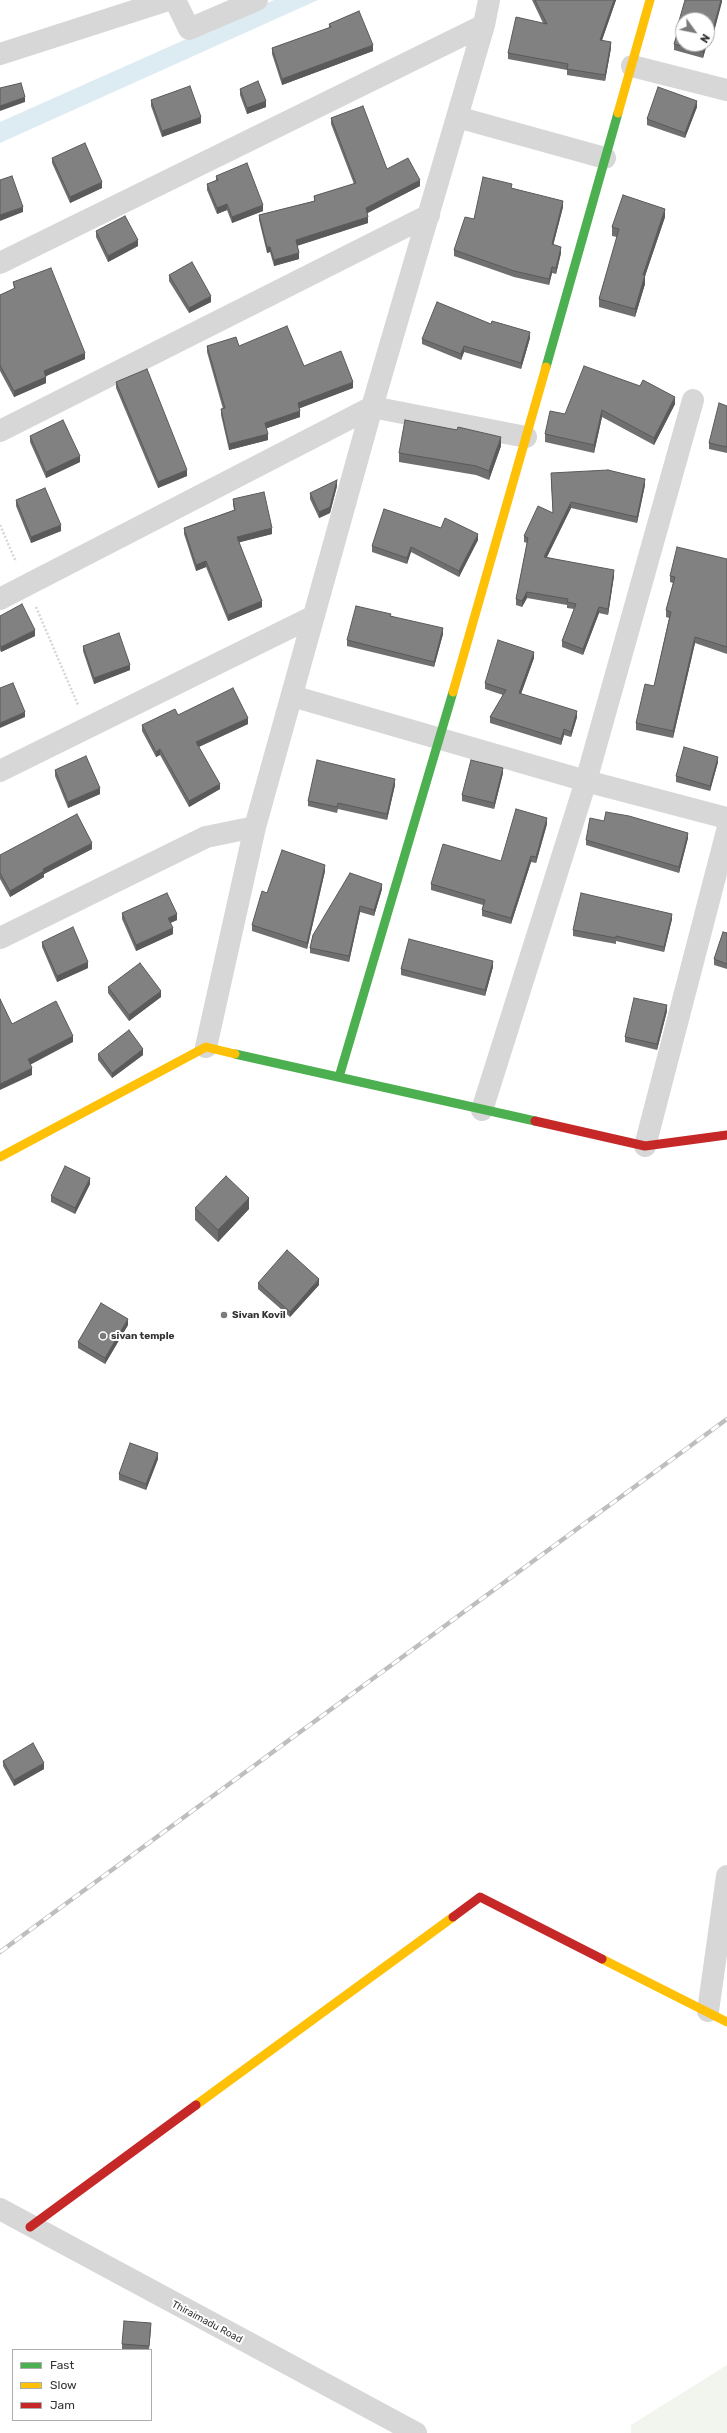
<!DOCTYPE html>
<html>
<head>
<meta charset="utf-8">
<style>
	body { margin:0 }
	#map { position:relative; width:727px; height:2433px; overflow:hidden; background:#fff; font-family:Rubik,sans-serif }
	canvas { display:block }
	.legend { position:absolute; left:12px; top:2349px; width:140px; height:72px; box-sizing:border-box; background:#fff; border:1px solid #adadad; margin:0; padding:5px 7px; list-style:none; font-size:12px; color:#333 }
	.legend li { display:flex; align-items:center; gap:8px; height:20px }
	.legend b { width:20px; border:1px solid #adadad }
	.north { position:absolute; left:675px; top:12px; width:40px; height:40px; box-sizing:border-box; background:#fff; border:1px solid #adadad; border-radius:50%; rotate:123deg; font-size:11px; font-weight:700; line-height:16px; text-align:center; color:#333 }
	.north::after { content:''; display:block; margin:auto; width:14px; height:18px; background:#7a7a7a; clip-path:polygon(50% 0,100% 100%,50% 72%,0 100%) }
</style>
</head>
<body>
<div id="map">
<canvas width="727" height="2433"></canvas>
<ul class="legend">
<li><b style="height:5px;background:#4caf50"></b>Fast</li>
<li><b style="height:5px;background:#ffc107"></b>Slow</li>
<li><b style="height:5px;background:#c62828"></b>Jam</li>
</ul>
<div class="north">N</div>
</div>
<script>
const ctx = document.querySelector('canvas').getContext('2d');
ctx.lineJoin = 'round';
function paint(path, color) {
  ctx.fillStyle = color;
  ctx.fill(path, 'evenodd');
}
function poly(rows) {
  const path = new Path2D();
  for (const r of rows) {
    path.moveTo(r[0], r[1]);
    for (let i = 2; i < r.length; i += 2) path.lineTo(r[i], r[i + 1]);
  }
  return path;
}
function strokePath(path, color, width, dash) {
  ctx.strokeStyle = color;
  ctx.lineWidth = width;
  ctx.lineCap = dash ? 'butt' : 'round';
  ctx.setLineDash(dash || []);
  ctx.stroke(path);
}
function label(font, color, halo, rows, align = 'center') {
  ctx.font = font + ' Rubik,sans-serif';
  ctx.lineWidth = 4;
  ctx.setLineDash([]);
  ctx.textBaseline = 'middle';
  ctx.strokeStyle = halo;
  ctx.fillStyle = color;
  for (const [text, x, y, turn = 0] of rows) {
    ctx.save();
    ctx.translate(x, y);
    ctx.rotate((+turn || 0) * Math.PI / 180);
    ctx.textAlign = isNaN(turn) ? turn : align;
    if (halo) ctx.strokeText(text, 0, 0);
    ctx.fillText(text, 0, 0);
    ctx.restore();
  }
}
paint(poly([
	[727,2365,727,2433,631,2433,631,2425]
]), '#f1f5ed');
paint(poly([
	[274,0,318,0,0,143,0,122]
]), '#ddebf3');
strokePath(poly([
	[0,525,16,562],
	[36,607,78,705]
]), '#d6d6d6', 2.5, [2, 2]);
strokePath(poly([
	[175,0,189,29,257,0],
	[0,54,168,0],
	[632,66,727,90],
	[457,117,605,158],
	[0,263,484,25],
	[0,431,429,215],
	[0,599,372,407,526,437],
	[292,696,586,781,727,818],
	[0,771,314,616],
	[0,938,206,837,255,827],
	[206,1047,255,827,372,407,484,25,489,0],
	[482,1110,586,781,693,400],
	[645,1146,727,831],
	[708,2011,727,1876],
	[0,2209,416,2433]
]), '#d7d7d7', 22);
strokePath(poly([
	[546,367,618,113],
	[235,1054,535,1121],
	[339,1077,453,692]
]), '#4caf50', 9);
strokePath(poly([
	[618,113,650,0],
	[453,692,546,367],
	[0,1157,206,1047,235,1054],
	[602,1959,727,2022],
	[196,2105,453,1917]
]), '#ffc107', 9);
strokePath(poly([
	[535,1121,645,1146,727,1135],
	[453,1917,480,1897,602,1959],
	[30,2227,196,2105]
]), '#c62828', 9);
const rail = poly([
	[0,1952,727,1419]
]);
strokePath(rail, '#bebebe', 4.5);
strokePath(rail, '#fff', 3, [9]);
paint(poly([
	[532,0,616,0,602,40,611,48,605,81,567,75,567,70,508,59,508,53,543,23],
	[722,0,711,43,707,42,683,44,707,44,703,58,674,50,674,44,677,33,677,28],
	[329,24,373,51,282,85,272,54,272,48,329,28],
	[240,89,266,107,247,114,240,95],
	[151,100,201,123,162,137,151,106],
	[697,107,685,138,647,125,647,119],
	[331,118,387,169,420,186,367,213,368,223,297,246,299,259,274,266,270,252,267,253,259,220,259,215,314,201,314,196,354,184,331,124],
	[52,158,102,188,70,203,52,163],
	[216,176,263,211,232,223,227,210,217,214,207,190,207,184,216,180],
	[512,188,563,207,553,245,561,253,556,274,552,273,549,285,514,277,454,256,454,250,474,219],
	[665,217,645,276,645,284,635,317,599,307,599,299,617,237,612,236,612,227],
	[96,231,138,246,108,262,96,237],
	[169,275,211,302,189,313,169,281],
	[13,282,85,359,46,376,46,383,14,397,0,371,0,295,14,289],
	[491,324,530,338,521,369,464,352,461,360,422,344,422,339],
	[207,346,239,346,304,366,353,388,299,408,300,417,266,428,268,440,229,450,221,415,221,409,223,409,207,352],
	[116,382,187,476,158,488,116,388],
	[640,386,675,404,654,445,602,417,594,453,545,442,545,434,565,414],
	[727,406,727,453,709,449,709,443],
	[30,436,80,462,46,478,30,442],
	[501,446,489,480,476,475,399,462,399,453],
	[551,479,645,485,637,523,571,508,547,557,614,576,608,615,599,613,583,655,562,647,562,641,574,609,567,608,567,605,527,598,522,607,516,605,516,599,527,543,524,542,524,536,553,513],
	[337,486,330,513,319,518,310,499,310,493],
	[233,499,272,534,239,542,262,607,228,621,206,567,196,571,184,534,184,528,234,510,233,505],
	[16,500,61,531,31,543,16,506],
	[478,540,459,577,411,552,407,564,372,552,372,546],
	[727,559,727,654,695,643,673,738,636,730,636,723,654,686,669,618,666,617,666,610,673,583,670,582,670,576],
	[0,616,35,636,1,652,0,650],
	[391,616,443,634,434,667,347,646,347,640],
	[83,646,130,670,94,684,83,651],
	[534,658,521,694,577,717,571,737,564,735,561,745,490,723,490,717,503,695,485,689,485,683],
	[178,715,248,724,199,747,220,789,189,807,160,755,156,757,142,731,142,725],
	[718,762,710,791,676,782,676,776],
	[55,770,100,794,68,808,55,776],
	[503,773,494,809,462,801,462,795],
	[395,785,387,820,338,809,337,813,308,806,308,801],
	[604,821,688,838,679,873,586,845,586,840],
	[547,824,536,863,531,862,511,924,482,916,482,910,483,905,431,890,431,884,501,861],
	[92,849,44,874,44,877,10,897,0,879,0,855],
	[325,871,307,949,252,931,252,925,267,893],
	[382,889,374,916,360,912,349,962,310,953,310,948,313,935],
	[122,913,177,920,170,923,173,934,136,951,122,919],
	[672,919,664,952,616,941,616,944,573,936,573,930],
	[727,933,727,969,714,965,714,959],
	[42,942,88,968,57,982,42,947],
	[493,967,485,996,401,975,401,969],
	[108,987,161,997,129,1021,108,993],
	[667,1011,657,1050,625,1042,625,1037],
	[98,1054,143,1055,112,1078,98,1060],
	[90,1184,75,1214,51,1202,51,1196],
	[195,1208,249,1209,218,1242,195,1220],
	[258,1283,319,1285,290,1317,258,1289],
	[128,1325,105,1364,78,1348,78,1342],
	[158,1459,146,1490,119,1480,119,1474],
	[3,1761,44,1769,14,1786,3,1766],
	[151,2329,149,2350,122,2349,122,2344]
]), '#6f6f6f');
paint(poly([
	[614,0,616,0,600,46,600,40],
	[721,0,722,0,722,2,711,43,711,37],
	[611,42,611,48,605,81,605,75],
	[705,44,707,44,703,58,703,52],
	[373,45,373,51,282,85,282,79],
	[25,97,25,102,0,111,0,106],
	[266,101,266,107,247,114,247,108],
	[697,101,697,107,685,138,685,133],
	[201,117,201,123,162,137,162,131],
	[420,180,420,186,366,214,366,208],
	[102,182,102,188,70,203,70,197],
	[563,201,563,207,552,250,552,244],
	[227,204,227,210,217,214,217,208],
	[263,205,263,211,232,223,232,217],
	[23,207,23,212,0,221,0,215],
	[665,209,665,217,645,276,645,284,635,317,635,309,643,275],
	[368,217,368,223,296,246,296,240],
	[138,240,138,246,108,262,108,256],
	[267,247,270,247,270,252,267,253],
	[561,247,561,253,556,274,556,268],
	[299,253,299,259,274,266,274,260],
	[552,267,552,273,549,285,549,279],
	[211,296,211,302,189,313,189,308],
	[530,332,530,338,521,369,521,363],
	[464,346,464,352,461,360,461,354],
	[85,353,85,359,44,377,44,371],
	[46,377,46,383,14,397,14,391],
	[353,382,353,388,298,409,298,403],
	[675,397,675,404,654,445,654,438],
	[602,410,602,417,594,453,594,445],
	[300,411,300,417,265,429,265,423],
	[268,434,268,440,229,450,229,444],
	[501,437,501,446,489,480,489,471],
	[80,456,80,462,46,478,46,472],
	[187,470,187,476,158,488,158,482],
	[645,479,645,485,637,523,637,517],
	[337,480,337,486,330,513,319,518,319,512],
	[571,502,571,508,544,563,544,557],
	[61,525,61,531,31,543,31,537],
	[272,528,272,534,237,543,237,537],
	[478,534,478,540,459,577,459,571],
	[411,547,411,552,407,564,407,558],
	[206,561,206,567,196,571,196,565],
	[614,570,614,576,608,615,608,609],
	[527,592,527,598,522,607,522,601],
	[262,601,262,607,228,621,228,615],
	[599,607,599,613,583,655,583,649],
	[443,628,443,634,434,667,434,662],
	[35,630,35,636,1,652,1,647],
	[695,637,695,643,673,738,673,731],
	[534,652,534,658,519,699,519,693],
	[130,665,130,670,94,684,94,678],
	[577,711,577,717,571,737,571,732],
	[25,712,25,717,0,728,0,723],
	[248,718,248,724,196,748,196,742],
	[564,729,564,735,561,745,561,739],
	[160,749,160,755,156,757,156,752],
	[718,757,718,762,710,791,710,786],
	[503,768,503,773,494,809,494,803],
	[395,779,395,785,387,820,387,814],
	[220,784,220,789,189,807,189,801],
	[100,788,100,794,68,808,68,802],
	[547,818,547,824,536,863,536,857],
	[688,833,688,838,679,873,679,867],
	[92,843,92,849,44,874,44,877,10,897,10,891,43,869],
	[531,856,531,862,511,924,511,918],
	[325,865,325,871,307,949,307,943],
	[382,884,382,889,374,916,374,910],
	[360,906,360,912,349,962,349,956],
	[177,914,177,920,168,924,168,918],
	[672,914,672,919,664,952,664,947],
	[173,928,173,934,136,951,136,945],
	[493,961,493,967,485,996,485,990],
	[88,962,88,968,57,982,57,976],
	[161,991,161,997,129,1021,129,1015],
	[667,1005,667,1011,657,1050,657,1044],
	[73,1036,73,1042,28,1066,28,1059],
	[143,1049,143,1055,112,1078,112,1073],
	[32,1068,32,1075,0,1090,0,1084],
	[90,1178,90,1184,75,1214,75,1208],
	[249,1198,249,1209,218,1242,218,1230],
	[319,1279,319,1285,290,1317,290,1312],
	[128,1319,128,1325,105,1364,105,1358],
	[158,1453,158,1459,146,1490,146,1484],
	[44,1763,44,1769,14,1786,14,1780]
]), '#5a5a5a');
const building = poly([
	[535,0,614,0,600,40,611,42,605,75,567,69,568,64,508,53,516,17,547,24,535,0],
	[685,0,721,0,711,37,707,36,707,38,707,20,683,20,683,44,705,44,703,52,674,44,679,28,677,28,685,0],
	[359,11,373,45,282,79,272,48,331,27,329,24,359,11],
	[258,81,266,101,247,108,240,89,258,81],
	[21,83,25,97,0,106,0,88,21,83],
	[190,86,201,117,162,131,151,100,190,86],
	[658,87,697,101,685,133,647,119,658,87],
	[363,106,387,169,408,158,420,180,366,208,368,217,296,240,299,253,274,260,270,247,267,247,259,215,315,201,314,196,356,183,331,118,363,106],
	[85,143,102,182,70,197,52,158,85,143],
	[247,163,263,205,232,217,227,204,217,208,207,184,218,180,216,176,247,163],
	[12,176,23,207,0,215,0,180,12,176],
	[483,177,512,184,511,188,563,201,552,244,561,247,556,268,552,267,549,279,514,271,454,250,465,217,474,219,483,177],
	[623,195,665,209,643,275,645,275,635,309,599,299,619,229,612,227,623,195],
	[125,216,138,240,108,256,96,231,125,216],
	[192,262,211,296,189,308,169,275,192,262],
	[51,268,85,353,44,371,46,377,14,391,0,365,0,295,15,288,13,282,51,268],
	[437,302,491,324,492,321,530,332,521,363,464,346,461,354,422,339,437,302],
	[287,326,304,366,341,351,353,382,298,403,300,411,265,423,268,434,229,444,221,409,225,408,207,346,236,337,239,346,287,326],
	[584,366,640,386,643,380,675,397,654,438,602,410,594,445,545,434,550,411,565,414,584,366],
	[147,369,187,470,158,482,116,382,147,369],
	[719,403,727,406,727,447,709,443,719,403],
	[63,420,80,456,46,472,30,436,63,420],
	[405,420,457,430,458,427,501,437,489,471,476,466,399,453,405,420],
	[608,470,645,479,637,517,571,502,544,557,614,570,608,609,599,607,583,649,562,641,576,604,567,602,568,599,527,592,522,601,516,599,528,538,524,536,538,506,553,513,551,473,608,470],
	[337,480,330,507,319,512,310,493,337,480],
	[45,488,61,525,31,537,16,500,45,488],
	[264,492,272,528,237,537,262,601,228,615,206,561,196,565,184,528,235,510,233,499,264,492],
	[384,509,441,528,445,518,478,534,459,571,411,547,407,558,372,546,384,509],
	[677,547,727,559,727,647,695,637,673,731,636,723,645,684,654,686,671,612,666,610,675,577,670,576,677,547],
	[22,604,35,630,1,647,0,644,0,616,22,604],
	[356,606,391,614,390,616,443,628,434,662,347,640,356,606],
	[119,633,130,665,94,678,83,646,119,633],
	[498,640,534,652,519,693,577,711,571,732,564,729,561,739,490,717,506,690,485,683,498,640],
	[13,683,25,712,0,723,0,688,13,683],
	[233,688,248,718,196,742,220,784,189,801,160,749,156,752,142,725,175,709,178,715,233,688],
	[684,747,718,757,710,786,676,776,684,747],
	[86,756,100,788,68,802,55,770,86,756],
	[317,760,395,779,387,814,338,803,337,807,308,801,317,760],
	[471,760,503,768,494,803,462,795,471,760],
	[516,809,547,818,536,857,531,856,511,918,482,910,485,900,431,884,443,844,501,861,516,809],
	[606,812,629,816,688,833,679,867,586,840,590,818,604,821,606,812],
	[77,814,92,843,43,869,44,871,10,891,0,873,0,855,77,814],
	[282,850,325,865,307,943,252,925,262,891,267,893,282,850],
	[350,873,382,884,374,910,360,906,349,956,310,948,313,935,350,873],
	[167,893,177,914,168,918,173,928,136,945,122,913,167,893],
	[581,893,672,914,664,947,616,936,616,938,573,930,581,893],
	[73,927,88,962,57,976,42,942,73,927],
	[723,932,727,933,727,964,714,959,723,932],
	[409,939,493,961,485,990,401,969,409,939],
	[140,963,161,991,129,1015,108,987,140,963],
	[634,998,667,1005,657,1044,625,1037,634,998],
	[0,999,12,1024,56,1001,73,1036,28,1059,32,1068,0,1084,0,999],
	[129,1030,143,1049,112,1073,98,1054,129,1030],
	[65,1166,90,1178,75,1208,51,1196,65,1166],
	[226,1176,249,1198,218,1230,195,1208,226,1176],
	[287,1250,319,1279,290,1312,258,1283,287,1250],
	[101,1303,128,1319,105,1358,78,1342,101,1303],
	[130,1443,158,1453,146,1484,119,1474,130,1443],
	[33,1743,44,1763,14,1780,3,1761,33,1743],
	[124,2321,151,2323,149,2346,122,2344,124,2321]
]);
paint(building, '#818181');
strokePath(building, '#5a5a5a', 1);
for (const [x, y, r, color] of [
	[224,1315,4,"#7a7a7a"],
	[103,1336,4,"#7a7a7a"]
]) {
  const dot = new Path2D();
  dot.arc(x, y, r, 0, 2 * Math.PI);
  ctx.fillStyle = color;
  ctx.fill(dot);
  strokePath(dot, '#fff', 1.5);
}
label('bold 10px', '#333', '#fff', [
	["Sivan Kovil",232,1315],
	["sivan temple",111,1336]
], 'left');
label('10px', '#333', '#fff', [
	["Thiraimadu Road",207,2322,28]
]);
</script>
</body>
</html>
